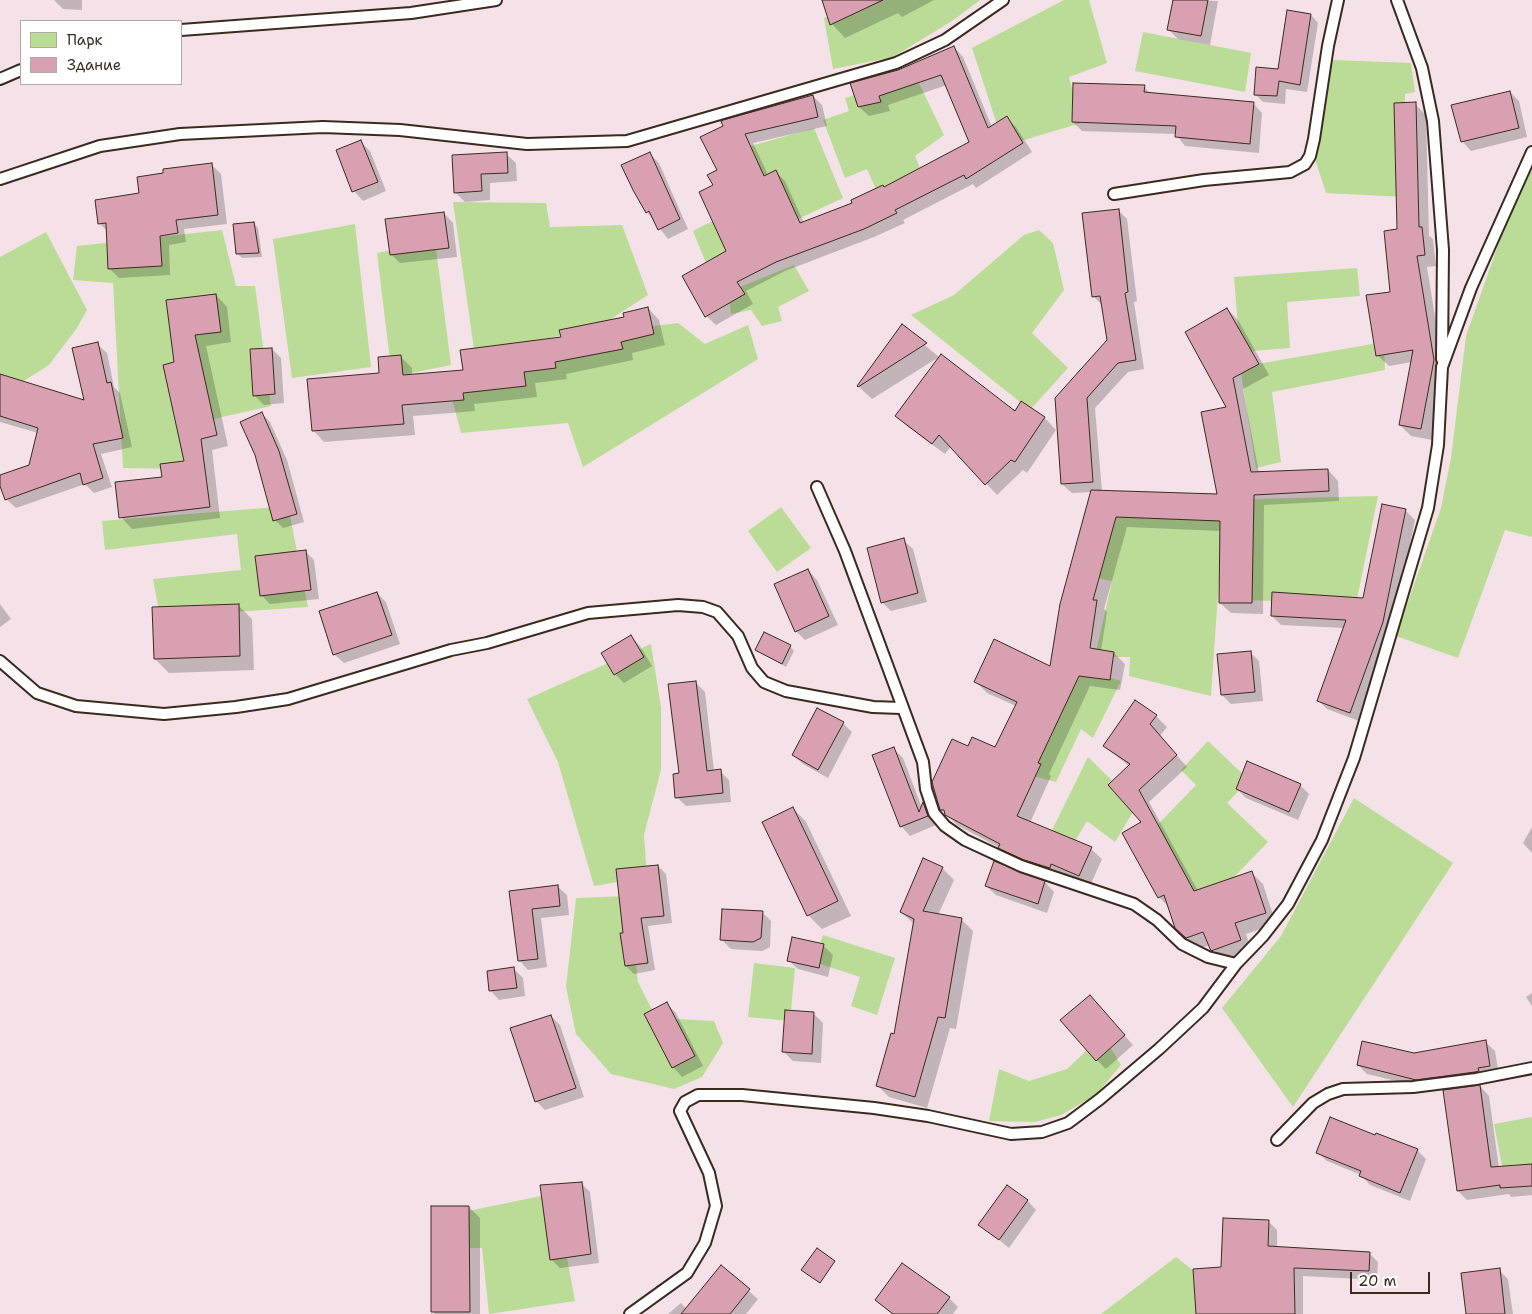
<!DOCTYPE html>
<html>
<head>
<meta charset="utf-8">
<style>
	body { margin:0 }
	#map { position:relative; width:1532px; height:1314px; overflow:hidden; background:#f4e2e8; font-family:"Shantell Sans",sans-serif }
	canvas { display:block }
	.legend { position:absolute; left:20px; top:20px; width:162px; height:65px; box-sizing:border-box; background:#fff; border:1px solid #b1aaa5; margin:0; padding:6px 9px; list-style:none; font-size:15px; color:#3b2a1e }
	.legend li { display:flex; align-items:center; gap:10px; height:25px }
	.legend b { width:25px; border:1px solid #b1aaa5 }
	.scale { position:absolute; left:1350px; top:1272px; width:80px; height:22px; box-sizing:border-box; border:2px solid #3b2a1e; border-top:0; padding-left:6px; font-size:15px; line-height:18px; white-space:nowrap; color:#3b2a1e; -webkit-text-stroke:4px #fff; paint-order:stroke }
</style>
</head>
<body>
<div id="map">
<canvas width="1532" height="1314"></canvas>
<ul class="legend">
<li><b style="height:14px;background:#bbdc96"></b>Парк</li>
<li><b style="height:14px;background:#d9a0b2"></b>Здание</li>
</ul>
<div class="scale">20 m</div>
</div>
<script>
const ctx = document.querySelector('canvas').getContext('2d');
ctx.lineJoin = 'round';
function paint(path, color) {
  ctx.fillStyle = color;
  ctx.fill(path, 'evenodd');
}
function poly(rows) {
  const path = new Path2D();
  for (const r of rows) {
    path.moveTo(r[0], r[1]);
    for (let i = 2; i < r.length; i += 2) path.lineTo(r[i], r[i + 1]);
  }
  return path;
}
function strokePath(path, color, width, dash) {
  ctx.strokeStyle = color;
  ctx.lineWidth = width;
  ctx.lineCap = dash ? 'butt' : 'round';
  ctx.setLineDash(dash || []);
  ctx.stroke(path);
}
paint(poly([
	[868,0,980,0,952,21,893,57,833,69,824,18],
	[1064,0,1089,0,1107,63,1069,77,1081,123,1004,146,972,48],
	[1143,32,1251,53,1245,92,1135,71],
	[1333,60,1411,63,1415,92,1405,94,1404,197,1326,193,1315,159],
	[916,77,944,135,915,156,923,176,878,194,867,169,845,178,823,120,849,111,845,98],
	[814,128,843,198,785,225,751,146],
	[1532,169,1532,537,1505,530,1458,658,1396,636,1441,508,1451,458,1466,336,1503,231],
	[453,202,546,203,550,227,622,225,648,295,597,328,486,351,475,356],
	[744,205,756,222,710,273,693,231],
	[355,224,371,367,292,378,273,239],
	[222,230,236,286,255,286,271,406,187,425,191,469,123,468,113,283,73,280,77,246],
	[1039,230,1053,243,1064,290,1032,333,1068,368,1030,410,911,315,954,295,1024,235],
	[46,232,87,310,77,328,49,365,0,396,0,257],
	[435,241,451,365,392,377,377,253],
	[794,265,809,291,778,307,782,321,762,326,751,310,731,314,728,292],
	[1357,268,1360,296,1287,302,1290,348,1240,352,1234,277],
	[678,323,705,344,748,325,758,359,583,467,568,423,461,433,447,379,645,327],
	[1384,342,1385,370,1272,392,1281,462,1256,468,1240,367],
	[1378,496,1356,604,1247,600,1251,499],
	[288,506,308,607,160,617,153,579,241,570,237,534,105,550,102,521],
	[781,507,811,548,777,572,748,531],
	[1106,507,1223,520,1211,696,1129,676,1130,657,1095,657,1112,581,1088,576],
	[651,644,661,708,661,770,644,835,647,877,594,886,558,762,527,699],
	[1077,668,1121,681,1093,738,1081,729,1056,782,1014,771],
	[1208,741,1249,780,1227,803,1268,842,1202,910,1137,846,1196,785,1181,770],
	[1088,757,1137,805,1115,842,1087,821,1069,851,1049,836],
	[1354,798,1453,863,1293,1107,1222,1008,1281,936],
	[628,896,638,982,656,1018,714,1021,723,1043,702,1077,674,1089,611,1074,576,1034,566,987,576,898],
	[823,935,895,958,877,1015,851,1006,860,977,814,962],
	[754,963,795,968,790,1021,748,1017],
	[1103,1035,1121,1065,1096,1095,1061,1115,1035,1122,989,1121,999,1069,1029,1081,1067,1069],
	[1532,1117,1532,1177,1505,1182,1494,1124],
	[555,1193,575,1301,489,1314,482,1248,454,1248,449,1215],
	[1176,1257,1214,1287,1219,1314,1101,1314]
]), '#bbdc96');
paint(poly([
	[54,0,82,0,82,10,63,9],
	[823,0,934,0,902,17,898,13,845,38,832,24],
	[1174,0,1218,1,1210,45,1178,39,1169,30],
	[1311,15,1318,23,1307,92,1286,89,1285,104,1263,102,1255,94,1279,70],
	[954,47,963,57,992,127,1006,118,1016,127,1032,152,976,188,973,184,903,220,905,223,874,237,785,271,746,291,753,304,716,325,706,316,727,251,714,186,719,170,702,138,813,96,822,105,827,126,753,143,768,175,776,172,785,181,804,223,854,203,971,143,947,85,888,105,890,111,869,116,859,107,898,71],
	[1144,87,1151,94,1253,103,1262,113,1259,153,1185,146,1176,134,1082,131,1073,122],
	[1510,92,1519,101,1527,137,1471,151,1462,141],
	[1415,104,1426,115,1429,236,1433,239,1436,266,1427,267,1444,372,1432,440,1411,436,1400,425,1412,362,1389,366,1377,355,1392,293],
	[361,142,370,151,386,191,363,201,354,191,337,151],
	[506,154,516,163,517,181,490,183,490,200,465,202,455,192],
	[650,154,659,163,688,229,668,239,647,212],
	[212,165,221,174,227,224,184,229,186,242,169,245,170,275,119,278,110,269,108,232,100,224,141,194],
	[1118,210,1127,219,1137,301,1134,302,1144,369,1128,372,1095,408,1102,491,1219,496,1228,408,1227,309,1238,320,1269,375,1243,389,1259,473,1328,470,1338,481,1339,501,1264,505,1263,614,1231,613,1220,603,1221,531,1127,527,1104,609,1107,612,1101,651,1114,653,1125,664,1120,690,1090,686,1049,774,1051,776,1030,823,1091,849,1102,859,1090,886,1062,874,1061,878,1010,858,1000,848,957,825,941,809,969,748,996,749,1016,706,987,693,976,682,1051,668,1092,492,1072,493,1062,484,1056,398,1108,341,1103,306,1093,296],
	[444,213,453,223,457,257,400,263,391,254],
	[254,223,258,228,262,257,242,258,238,254,235,225],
	[216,295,227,307,231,342,206,346,228,446,212,450,220,518,132,529,121,517,163,478,186,462,175,363],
	[648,308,659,320,665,345,632,353,633,360,566,374,567,379,535,383,537,397,474,404,475,411,413,416,415,435,324,442,313,430,400,356,412,368,412,376,465,371,626,318],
	[902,326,939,357,872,399,858,386],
	[97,344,107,353,114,387,120,393,132,447,101,454,112,487,94,493,85,484,16,508,6,499,0,477,30,466,38,433,0,422,0,375,86,402],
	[272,349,281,358,284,403,264,405,254,395],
	[1022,402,1045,418,1056,430,1027,473,1023,470,997,495,951,446,945,454,908,427,896,416,1015,412],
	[262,414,270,422,287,460,304,522,283,528,275,520,256,455],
	[1383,506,1406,511,1415,520,1392,632,1359,721,1327,709,1318,700,1344,628,1281,625,1272,616,1364,599],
	[903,540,913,549,927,602,891,611,882,602],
	[305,551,314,560,319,599,270,604,261,595],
	[808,570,817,580,838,625,805,640,796,631],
	[377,593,386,602,400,644,344,663,334,654],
	[0,604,11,619,0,627],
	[238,605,252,619,254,670,169,673,155,659],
	[631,636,640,646,652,666,624,683,615,674],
	[790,646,794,651,786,667,757,650],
	[1250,652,1259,661,1263,701,1231,704,1222,695],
	[696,683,705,692,714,771,720,771,729,780,731,802,686,806,677,797],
	[1156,716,1167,727,1160,736,1187,767,1149,802,1198,891,1251,872,1263,884,1276,924,1246,934,1252,952,1223,961,1210,945,1198,949,1176,927,1169,907,1159,897,1129,766,1104,746],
	[843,723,852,732,828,778,803,764,793,755],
	[894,749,903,758,922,808,924,805,932,813,936,825,910,836,901,826],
	[1300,785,1309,794,1298,820,1246,798,1237,789],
	[793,808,806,822,851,916,822,929,808,915],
	[1532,827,1532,853,1523,843],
	[994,862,1045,882,1054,892,1047,913,996,895,986,886],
	[658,866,666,874,672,923,648,926,655,970,634,974,626,966,624,934],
	[942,868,954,880,938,915,961,919,973,931,956,1029,950,1028,927,1108,889,1097,877,1085,895,1035,914,924,901,912],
	[557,886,567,895,569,915,541,918,547,967,528,970,519,960,511,892],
	[762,912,771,921,770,947,762,951,731,949,722,940],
	[793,939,824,946,833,955,828,977,798,969,788,960],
	[514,969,523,978,525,996,499,1000,490,990],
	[1532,993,1532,1006,1526,997],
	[1090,996,1133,1045,1106,1069,1097,1060],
	[667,1004,676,1013,703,1066,682,1077,673,1067],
	[814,1014,823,1023,821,1063,793,1061,784,1052],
	[551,1016,560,1025,584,1097,545,1110,536,1101],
	[1485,1042,1495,1051,1499,1075,1426,1088,1367,1074,1358,1065],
	[1480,1086,1489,1096,1499,1168,1532,1165,1532,1195,1511,1197,1509,1194,1467,1200,1458,1191],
	[1376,1137,1417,1150,1426,1159,1410,1201,1370,1185,1361,1175,1327,1161,1317,1152],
	[581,1183,590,1192,599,1263,560,1268,551,1259],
	[1027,1200,1036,1210,1009,1248,980,1224],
	[469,1207,480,1218,480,1314,435,1314,433,1311],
	[1268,1221,1277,1230,1277,1248,1369,1253,1378,1262,1377,1280,1303,1276,1303,1314,1197,1314,1222,1268],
	[721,1267,758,1299,746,1314,725,1314],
	[1499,1270,1508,1279,1513,1314,1467,1314],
	[949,1298,958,1307,953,1314,892,1314,876,1300],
	[681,1303,691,1314,668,1314]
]), '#0003');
const building = poly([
	[822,0,883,0,830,25,822,0],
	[1173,0,1208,0,1201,36,1167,30,1173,0],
	[1287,10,1311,14,1300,85,1279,81,1277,96,1254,95,1256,67,1278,69,1287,10],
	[954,46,988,128,1007,116,1023,143,966,179,964,175,895,210,897,213,864,229,776,262,737,282,745,294,705,317,682,276,726,251,699,192,713,185,707,175,717,170,700,137,723,126,721,121,723,120,813,95,818,117,745,134,764,176,776,170,800,223,852,203,851,200,883,185,884,187,969,142,941,75,879,96,881,102,858,107,850,83,898,70,954,46],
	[1073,83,1145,85,1144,92,1254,102,1250,144,1175,137,1176,126,1072,122,1073,83],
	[1510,91,1519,128,1461,142,1451,105,1510,91],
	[1416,102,1419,227,1422,227,1425,255,1417,256,1434,360,1421,429,1399,425,1413,350,1376,356,1366,295,1390,292,1384,231,1397,229,1394,103,1416,102],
	[361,140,378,182,352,192,336,150,361,140],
	[507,152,508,173,481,174,482,191,454,193,452,155,507,152],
	[650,152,680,219,658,230,649,211,646,213,633,190,621,165,650,152],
	[212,163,218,215,176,220,178,233,160,236,162,266,108,269,106,223,98,224,95,200,139,193,137,177,163,173,163,169,212,163],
	[1119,209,1128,292,1125,293,1136,360,1118,363,1087,398,1093,482,1061,484,1055,398,1107,340,1100,296,1092,297,1082,213,1119,209],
	[444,212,449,248,390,255,385,219,444,212],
	[254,222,259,253,236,254,233,224,254,222],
	[216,294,221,332,195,335,217,435,201,439,210,507,119,518,115,482,162,477,160,464,184,461,163,365,174,362,166,300,216,294],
	[648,307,654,334,621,342,623,349,555,362,556,368,524,372,526,386,463,393,464,400,402,405,404,424,312,431,307,379,379,373,378,357,401,355,403,375,463,370,460,350,561,337,559,330,624,317,623,313,648,307],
	[1227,308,1259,364,1233,378,1251,472,1328,469,1329,491,1254,495,1252,603,1219,603,1220,521,1116,517,1093,600,1097,600,1090,648,1114,652,1110,680,1079,676,1038,763,1041,764,1017,816,1092,847,1079,876,1051,864,1050,868,1024,860,998,848,1000,844,945,815,944,810,940,810,932,782,952,739,968,746,972,737,995,747,1017,702,974,682,994,639,1050,666,1060,604,1091,490,1217,494,1201,412,1226,407,1185,332,1227,308],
	[902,324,927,343,858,387,857,386,902,324],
	[98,342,107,383,111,382,123,438,93,444,103,478,83,485,80,473,5,500,0,486,0,475,29,465,38,428,0,416,0,374,84,400,72,348,98,342],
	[272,348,275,394,253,396,250,349,272,348],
	[941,354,1015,411,1021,401,1045,417,1015,462,1011,460,985,485,939,435,932,444,895,416,941,354],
	[262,412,279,451,297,514,273,521,255,455,240,422,262,412],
	[1382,504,1406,509,1383,622,1350,713,1317,701,1346,620,1271,616,1272,592,1363,598,1382,504],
	[904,538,918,593,881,603,867,548,904,538],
	[306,550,311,590,260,596,255,556,306,550],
	[808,569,829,616,795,632,774,584,808,569],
	[377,592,392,635,333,655,319,611,377,592],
	[239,604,240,656,154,659,152,607,239,604],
	[764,632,791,645,782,664,755,650,764,632],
	[631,635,644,657,614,675,601,653,631,635],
	[1251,651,1255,692,1221,695,1217,654,1251,651],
	[696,681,707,771,721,769,723,793,675,798,673,774,679,773,668,684,696,681],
	[1135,700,1157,715,1150,724,1177,755,1139,790,1194,891,1252,871,1266,913,1235,923,1241,940,1211,951,1203,932,1186,938,1175,928,1164,895,1158,898,1122,833,1141,822,1108,785,1130,764,1103,746,1135,700],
	[817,708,844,722,818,770,792,755,817,708],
	[894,747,919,812,923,802,928,816,900,827,872,755,894,747],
	[1247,761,1301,784,1289,812,1236,789,1247,761],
	[793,807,838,901,807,916,762,822,793,807],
	[923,858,943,867,923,911,962,918,945,1018,938,1017,915,1097,876,1086,891,1033,894,1034,914,919,900,912,923,858],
	[994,861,1045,881,1038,904,985,886,994,861],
	[658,865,664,916,641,918,648,963,625,966,620,933,623,933,616,869,658,865],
	[558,885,560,906,532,909,538,959,518,961,509,891,558,885],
	[722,909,763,911,761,938,753,942,720,940,722,909],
	[792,937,824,944,819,968,787,961,792,937],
	[514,967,517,988,489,991,487,971,514,967],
	[1090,995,1125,1035,1096,1061,1060,1020,1090,995],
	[667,1002,695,1056,672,1068,644,1014,667,1002],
	[785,1010,814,1012,812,1054,782,1052,785,1010],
	[551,1015,576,1088,535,1102,510,1028,551,1015],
	[1486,1040,1490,1066,1478,1068,1479,1071,1475,1072,1416,1080,1357,1065,1362,1041,1414,1053,1486,1040],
	[1480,1085,1491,1167,1532,1164,1532,1186,1500,1188,1500,1185,1457,1191,1443,1090,1480,1085],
	[1330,1117,1375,1135,1376,1133,1418,1149,1400,1193,1359,1176,1361,1171,1316,1153,1330,1117],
	[582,1182,591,1254,550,1260,540,1185,582,1182],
	[1007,1185,1028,1200,999,1240,978,1225,1007,1185],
	[431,1206,469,1206,470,1312,431,1312,431,1206],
	[1223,1218,1269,1220,1268,1246,1370,1252,1369,1271,1294,1268,1295,1314,1196,1314,1193,1269,1221,1267,1223,1218],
	[817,1248,835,1261,820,1283,801,1270,817,1248],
	[902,1263,950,1297,937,1314,893,1314,875,1300,902,1263],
	[721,1265,750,1289,730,1314,681,1314,721,1265],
	[1500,1268,1505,1314,1466,1314,1461,1273,1500,1268]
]);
paint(building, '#d9a0b2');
strokePath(building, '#3b2a1e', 1);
const service = poly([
	[1397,0,1422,68,1433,121,1443,250,1442,359],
	[181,30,411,13,496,0],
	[0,79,21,70],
	[0,179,100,146,180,134,323,127,400,130,527,144,627,141,896,63,945,40,1003,0],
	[1114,194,1204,180,1290,172,1305,164,1310,156,1314,139,1328,46,1338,0],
	[817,487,845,551,923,762,926,789,934,813,945,826,965,840,1021,866,1134,904,1157,920,1182,944,1208,957,1236,964,1263,936,1288,904,1322,840,1354,758,1428,508,1438,445,1442,367,1471,288,1532,152],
	[0,661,37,693,76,706,164,714,236,707,288,699,451,650,487,643,588,613,678,605,703,607,717,612,738,636,752,668,764,682,786,691,873,707,901,708],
	[1277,1140,1313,1103,1328,1094,1343,1089,1413,1087,1476,1079,1532,1068],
	[630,1314,687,1273,705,1243,716,1206,709,1173,680,1111,685,1102,698,1095,742,1095,874,1108,928,1116,1011,1134,1042,1132,1068,1123,1100,1099,1159,1049,1203,1008,1236,964]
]);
strokePath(service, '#3b2a1e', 14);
strokePath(service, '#fff', 10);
</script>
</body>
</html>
